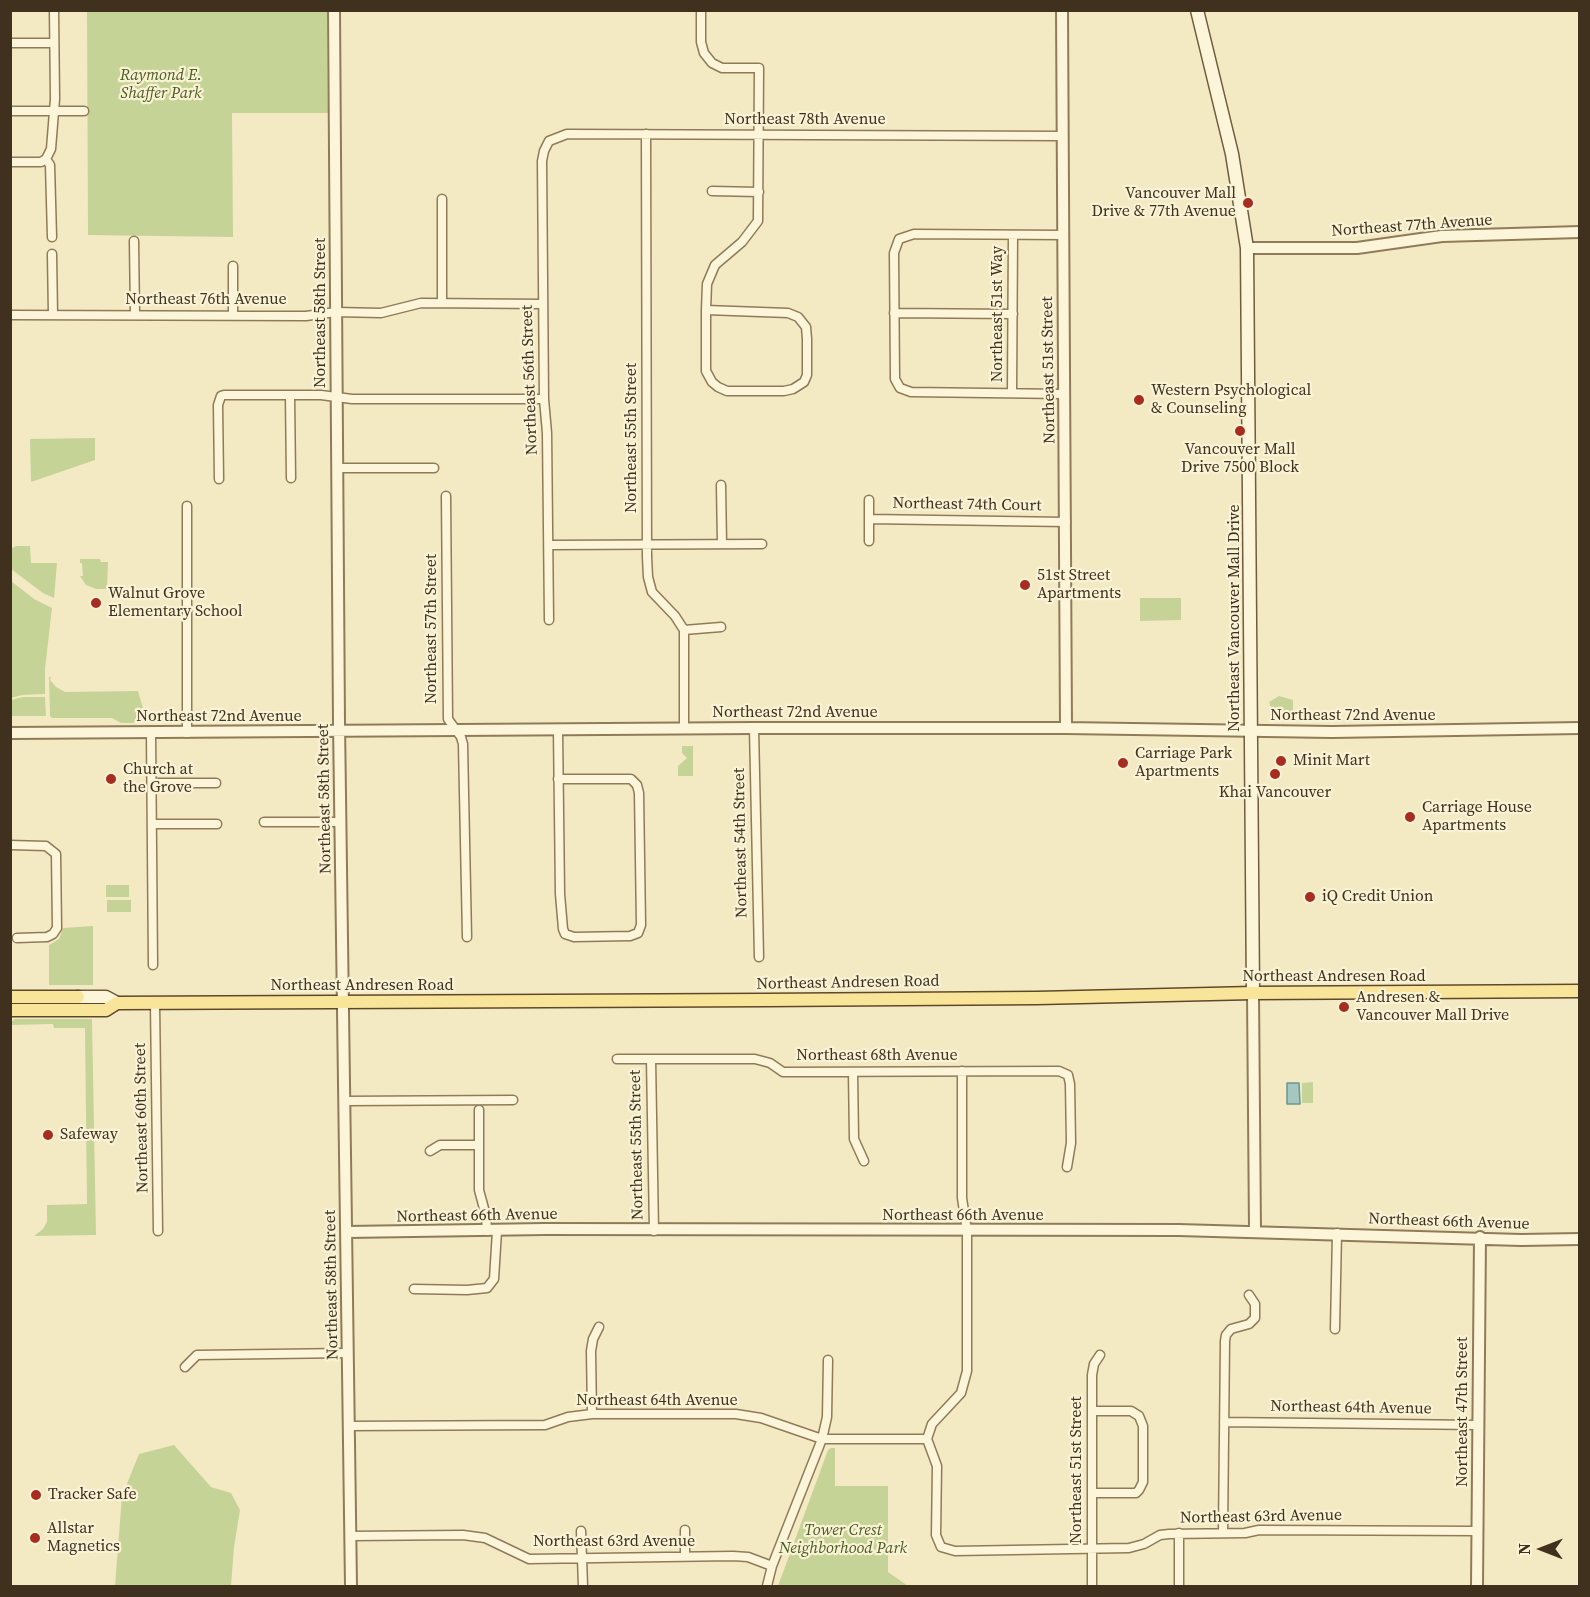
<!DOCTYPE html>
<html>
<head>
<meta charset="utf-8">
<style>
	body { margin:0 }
	#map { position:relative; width:1590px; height:1597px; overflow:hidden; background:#f3eac4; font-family:"Source Serif 4",serif }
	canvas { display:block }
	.frame { position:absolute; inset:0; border:12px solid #3f311e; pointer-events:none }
	.north { position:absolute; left:1512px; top:1519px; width:60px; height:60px; -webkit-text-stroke:4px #f9f2d5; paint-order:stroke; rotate:270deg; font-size:16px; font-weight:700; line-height:24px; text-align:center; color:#3f311e }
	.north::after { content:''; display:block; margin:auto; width:21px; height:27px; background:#3f311e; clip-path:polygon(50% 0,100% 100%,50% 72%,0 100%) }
</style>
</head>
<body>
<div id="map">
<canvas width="1590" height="1597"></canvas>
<div class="frame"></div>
<div class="north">N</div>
</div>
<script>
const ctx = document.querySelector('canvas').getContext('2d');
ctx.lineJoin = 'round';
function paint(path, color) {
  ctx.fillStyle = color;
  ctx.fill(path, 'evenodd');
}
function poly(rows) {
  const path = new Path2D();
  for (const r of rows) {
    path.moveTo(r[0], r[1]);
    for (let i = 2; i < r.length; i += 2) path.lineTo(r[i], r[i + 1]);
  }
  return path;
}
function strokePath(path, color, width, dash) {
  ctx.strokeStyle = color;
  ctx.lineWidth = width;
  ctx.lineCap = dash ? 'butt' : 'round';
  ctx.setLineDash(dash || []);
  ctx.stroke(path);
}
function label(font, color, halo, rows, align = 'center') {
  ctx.font = font + ' "Source Serif 4",serif';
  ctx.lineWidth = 4.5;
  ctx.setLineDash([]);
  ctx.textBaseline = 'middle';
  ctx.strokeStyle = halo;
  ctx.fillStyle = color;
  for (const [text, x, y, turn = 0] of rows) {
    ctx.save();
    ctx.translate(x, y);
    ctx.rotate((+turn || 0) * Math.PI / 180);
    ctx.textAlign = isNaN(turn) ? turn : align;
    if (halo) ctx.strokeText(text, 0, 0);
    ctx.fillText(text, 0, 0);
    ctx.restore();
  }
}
paint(poly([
	[87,11,327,11,328,113,232,113,233,237,88,235],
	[95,438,95,460,31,482,30,439],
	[16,546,30,546,31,563,57,563,54,598,43,593,11,569,11,549],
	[80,559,100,559,101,562,108,562,107,589,96,589,86,585,80,576,83,576,82,563,80,563],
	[11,581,34,599,52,608,45,669,45,694,22,695,11,698],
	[1140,598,1181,598,1181,620,1140,621],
	[49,677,51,677,50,680,56,687,65,692,138,691,144,712,133,723,121,723,112,718,52,718,50,716],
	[1279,696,1293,700,1293,714,1274,715,1269,702],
	[23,697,45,697,46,716,11,716,11,700],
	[682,746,693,746,693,776,678,776,678,766,687,758,682,753],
	[106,885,129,885,129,897,106,897],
	[107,900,131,900,131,912,107,912],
	[93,926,93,985,49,985,49,945,59,939,63,928],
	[15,1019,92,1019,96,1235,34,1236,43,1229,47,1222,47,1205,87,1204,85,1028,54,1028,53,1024,12,1025,11,1056,11,1022],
	[1313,1082,1313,1103,1302,1103,1302,1083],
	[174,1445,211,1487,231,1493,240,1510,234,1547,231,1586,115,1586,122,1496,139,1454],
	[831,1448,835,1448,835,1486,888,1486,888,1572,908,1586,778,1586,828,1450]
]), '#c6d396');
const water = poly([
	[1287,1083,1299,1083,1300,1104,1287,1104,1287,1083]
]);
paint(water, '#a6c6c0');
strokePath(water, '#6c968f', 1.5);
const minor = poly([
	[701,10,701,42,704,53,712,63,722,68,759,68,758,221,742,242,715,265,707,284,706,310,706,371,712,382,718,387,727,391,784,391,793,389,804,382,807,375,807,339,806,327,798,317,788,313,706,310],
	[10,43,54,43],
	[10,111,84,111],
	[646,134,647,557,648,577,652,592,675,616,684,630,684,729],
	[46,159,51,149,55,99,54,10],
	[46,159,50,165,52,237],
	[10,162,41,162,46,159],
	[712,191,759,192],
	[442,199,442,303],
	[1063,235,914,234,899,239,894,253,895,379,900,388,911,392,1064,394],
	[134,241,135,315],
	[52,254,53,315],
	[894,313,1013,314],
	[10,315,306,316,336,312,381,313,421,303,543,304],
	[233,315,233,266],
	[1012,393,1013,235],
	[290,395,291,478],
	[337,468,434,468],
	[219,479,218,405,221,396,224,395,321,395,352,399,544,399],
	[721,485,722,544],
	[446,496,448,719,461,737,463,744,467,937],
	[869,500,869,541],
	[187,506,187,733],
	[869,519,1066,522],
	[549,545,762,544],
	[549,620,547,433,544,399,542,161,544,151,549,141,567,134,1062,136],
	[684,630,721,627],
	[754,728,759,957],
	[558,730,560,894,563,929,565,934,574,937,630,936,638,933,641,925,639,793,637,785,631,779,558,779],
	[151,733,153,965],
	[152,783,216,783],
	[264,822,340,822],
	[152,824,217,824],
	[10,845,46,846,56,854,57,928,53,934,47,937,17,938],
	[155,1003,158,1231],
	[617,1059,755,1059,770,1063,783,1072,1059,1071,1068,1075,1070,1084,1071,1143,1067,1167],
	[651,1059,654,1231],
	[962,1071,962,1198,967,1231,967,1371,961,1393,932,1424,927,1439,937,1466,936,1535,941,1547,955,1551,1129,1548,1144,1544,1160,1535,1169,1534,1245,1533,1259,1530,1478,1531],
	[853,1072,854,1139,864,1161],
	[345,1101,513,1100],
	[479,1110,479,1190,486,1216,487,1231],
	[430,1151,440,1145,479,1145],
	[414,1289,467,1290,487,1288,494,1279,497,1231],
	[1335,1329,1337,1233],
	[185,1367,197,1355,348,1353],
	[1092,1411,1131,1411,1139,1416,1143,1426,1143,1482,1139,1490,1136,1493,1092,1493],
	[592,1414,591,1351,593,1339,599,1327],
	[1224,1422,1478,1425],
	[348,1426,545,1425,568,1417,592,1414,736,1414,761,1418,822,1439,927,1439],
	[685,1530,685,1556],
	[581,1531,583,1586],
	[1179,1533,1179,1586],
	[1223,1533,1225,1341,1226,1335,1231,1329,1249,1324,1255,1318,1255,1304,1249,1295],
	[351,1536,463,1535,485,1538,529,1559,733,1556,748,1557,772,1566],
	[767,1586,772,1566,822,1439,827,1417,828,1360],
	[1092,1586,1092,1375,1094,1364,1100,1355]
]);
const tertiary = poly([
	[334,10,339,723,351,1586],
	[1062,10,1066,728],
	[1247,248,1357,248,1442,236,1580,232],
	[10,733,754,728,1066,728,1332,732,1580,728],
	[1253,993,1255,1231],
	[347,1232,545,1229,1179,1230,1521,1240,1580,1239],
	[1477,1586,1480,1237]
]);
const secondary = poly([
	[1197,10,1232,154,1247,248,1253,993],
	[78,997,106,997,117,1003]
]);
const primary = poly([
	[10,997,78,997],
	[10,1010,106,1010,117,1003,765,1000,1037,998,1253,993,1580,991]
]);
strokePath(minor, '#907b58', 11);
strokePath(tertiary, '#907b58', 14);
strokePath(secondary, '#725c3b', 15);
strokePath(primary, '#5e482c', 15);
strokePath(minor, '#fcf5d9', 8);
strokePath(tertiary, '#fcf5d9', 10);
strokePath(secondary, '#fcf5d9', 12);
strokePath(primary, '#f9e599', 12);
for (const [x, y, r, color] of [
	[1248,203,6,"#a72d21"],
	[1139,400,6,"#a72d21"],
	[1240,431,6,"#a72d21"],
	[1025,585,6,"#a72d21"],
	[96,603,6,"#a72d21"],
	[1281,761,6,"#a72d21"],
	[1123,763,6,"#a72d21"],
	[1275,774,6,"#a72d21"],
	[111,779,6,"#a72d21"],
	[1410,817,6,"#a72d21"],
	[1310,897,6,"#a72d21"],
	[1344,1007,6,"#a72d21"],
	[48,1135,6,"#a72d21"],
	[36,1495,6,"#a72d21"],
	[35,1538,6,"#a72d21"]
]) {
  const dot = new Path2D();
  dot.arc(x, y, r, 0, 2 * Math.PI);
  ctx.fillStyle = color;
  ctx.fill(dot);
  strokePath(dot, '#f9f2d5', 2);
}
label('italic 16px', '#495e22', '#f9f2d5', [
	["Raymond E.",161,76],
	["Shaffer Park",161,94],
	["Tower Crest",843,1531],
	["Neighborhood Park",843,1549]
]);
label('16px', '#3f311e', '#f9f2d5', [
	["Northeast 78th Avenue",805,120],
	["Northeast 77th Avenue",1412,226,-4],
	["Northeast 76th Avenue",206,300],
	["Northeast 58th Street",321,313,-90],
	["Northeast 51st Way",998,314,-90],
	["Northeast 51st Street",1049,370,-91],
	["Northeast 56th Street",530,380,-92],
	["Northeast 55th Street",632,438,-90],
	["Northeast 74th Court",967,505,1],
	["Northeast Vancouver Mall Drive",1235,618,-90],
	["Northeast 57th Street",432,629,-90],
	["Northeast 72nd Avenue",795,713],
	["Northeast 72nd Avenue",1353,716],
	["Northeast 72nd Avenue",219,717],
	["Northeast 58th Street",325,799,-91],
	["Northeast 54th Street",741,843,-91],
	["Northeast Andresen Road",1334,977],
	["Northeast Andresen Road",848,983,-1],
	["Northeast Andresen Road",362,986],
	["Northeast 68th Avenue",877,1056],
	["Northeast 60th Street",142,1118,-91],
	["Northeast 55th Street",637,1145,-91],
	["Northeast 66th Avenue",477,1216,-1],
	["Northeast 66th Avenue",963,1216],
	["Northeast 66th Avenue",1449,1222,2],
	["Northeast 58th Street",332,1285,-91],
	["Northeast 64th Avenue",657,1401],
	["Northeast 64th Avenue",1351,1408,1],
	["Northeast 47th Street",1463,1412,-90],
	["Northeast 51st Street",1077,1470,-90],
	["Northeast 63rd Avenue",1261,1517,-1],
	["Northeast 63rd Avenue",614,1542]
]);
label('16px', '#3f311e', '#f9f2d5', [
	["Vancouver Mall",1236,194,"right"],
	["Drive & 77th Avenue",1236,212,"right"],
	["Western Psychological",1151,391],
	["& Counseling",1151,409],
	["Vancouver Mall",1240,450,"center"],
	["Drive 7500 Block",1240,468,"center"],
	["51st Street",1037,576],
	["Apartments",1037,594],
	["Walnut Grove",108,594],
	["Elementary School",108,612],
	["Carriage Park",1135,754],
	["Apartments",1135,772],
	["Minit Mart",1293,761],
	["Church at",123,770],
	["the Grove",123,788],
	["Khai Vancouver",1275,793,"center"],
	["Carriage House",1422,808],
	["Apartments",1422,826],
	["iQ Credit Union",1322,897],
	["Andresen &",1356,998],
	["Vancouver Mall Drive",1356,1016],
	["Safeway",60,1135],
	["Tracker Safe",48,1495],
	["Allstar",47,1529],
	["Magnetics",47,1547]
], 'left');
</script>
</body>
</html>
